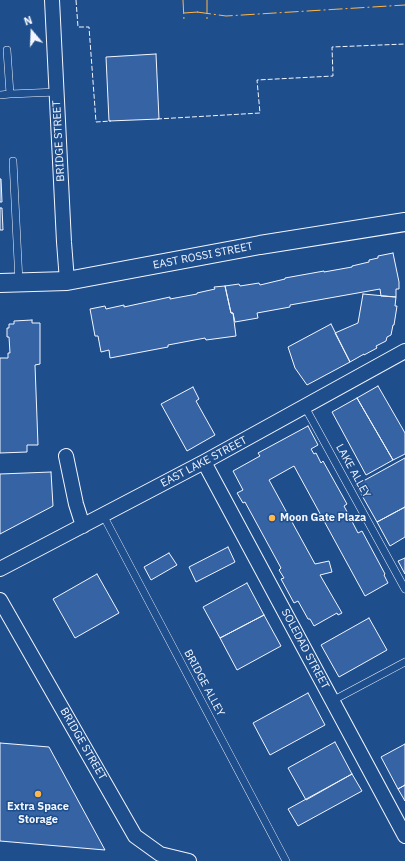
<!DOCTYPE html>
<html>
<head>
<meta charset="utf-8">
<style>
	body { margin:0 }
	#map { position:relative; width:405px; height:861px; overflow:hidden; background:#1f4e8c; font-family:"IBM Plex Sans",sans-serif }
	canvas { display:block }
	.north { position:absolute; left:12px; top:12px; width:40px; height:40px; -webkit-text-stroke:3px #1f4e8c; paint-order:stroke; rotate:341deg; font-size:11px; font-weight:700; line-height:16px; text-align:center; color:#f2f6ff }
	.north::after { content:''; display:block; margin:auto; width:14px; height:18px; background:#f2f6ff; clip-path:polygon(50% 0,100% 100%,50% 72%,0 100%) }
</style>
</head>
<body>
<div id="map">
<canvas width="405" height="861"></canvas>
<div class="north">N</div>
</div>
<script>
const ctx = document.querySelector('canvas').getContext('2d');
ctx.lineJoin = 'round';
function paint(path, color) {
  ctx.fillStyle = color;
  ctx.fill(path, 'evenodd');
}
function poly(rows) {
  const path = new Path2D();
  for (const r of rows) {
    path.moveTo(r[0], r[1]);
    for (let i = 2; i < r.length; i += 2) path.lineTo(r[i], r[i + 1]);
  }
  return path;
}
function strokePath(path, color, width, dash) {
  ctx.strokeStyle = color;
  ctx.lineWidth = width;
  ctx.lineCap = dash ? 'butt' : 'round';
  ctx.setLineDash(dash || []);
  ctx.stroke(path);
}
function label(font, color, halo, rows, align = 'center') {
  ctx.font = font + ' "IBM Plex Sans",sans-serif';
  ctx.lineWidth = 3;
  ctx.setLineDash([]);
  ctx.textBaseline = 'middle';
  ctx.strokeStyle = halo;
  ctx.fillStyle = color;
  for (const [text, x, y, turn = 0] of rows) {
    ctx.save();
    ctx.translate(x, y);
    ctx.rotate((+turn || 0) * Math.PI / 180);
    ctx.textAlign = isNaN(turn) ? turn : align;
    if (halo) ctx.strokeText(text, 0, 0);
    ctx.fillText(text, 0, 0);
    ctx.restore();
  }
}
const building = poly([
	[156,54,159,119,109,121,106,57,156,54],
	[0,179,1,179,2,202,0,202,0,179],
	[0,208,2,208,3,230,0,230,0,208],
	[393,253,399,282,399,289,396,289,396,297,381,296,380,289,290,305,290,307,257,313,258,318,235,322,233,313,231,313,225,286,239,284,240,286,259,283,260,285,285,279,285,278,324,271,324,272,352,267,352,266,369,262,369,260,378,258,378,256,393,253],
	[225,286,231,313,233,313,236,336,206,340,205,338,168,345,168,347,110,358,109,350,101,352,98,336,95,336,90,309,105,306,106,309,124,305,124,307,170,297,170,299,197,294,197,293,215,289,214,287,225,286],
	[363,294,396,297,395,306,397,306,394,325,393,325,391,335,387,337,386,341,376,346,377,348,364,355,364,354,350,362,335,333,358,323,363,294],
	[32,320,32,323,40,323,40,364,35,365,38,445,27,445,27,452,0,453,0,358,8,358,8,353,10,353,9,337,7,337,7,328,9,328,9,324,14,324,14,321,32,320],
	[331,324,350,362,307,385,295,368,288,347,331,324],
	[378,386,405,433,405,454,393,460,357,398,378,386],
	[193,387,199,399,196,401,215,435,187,451,161,404,193,387],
	[357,398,393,460,366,475,332,412,357,398],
	[308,426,318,445,311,449,314,454,316,453,321,463,323,461,347,504,344,506,358,533,362,531,385,574,384,575,388,583,365,596,294,466,269,480,315,564,329,561,332,572,320,575,342,613,338,615,337,613,314,626,310,619,308,619,298,601,294,603,281,579,284,578,279,570,281,568,245,502,243,503,237,493,243,490,233,471,260,456,258,453,308,426],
	[405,458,405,507,377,522,356,485,405,458],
	[51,472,53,506,0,534,0,474,51,472],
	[405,507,405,537,390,546,377,522,405,507],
	[228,547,235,562,196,582,189,567,228,547],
	[169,553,177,565,151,580,144,567,169,553],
	[405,558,405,574,398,561,405,558],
	[97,574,119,613,75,638,53,599,97,574],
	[247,583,264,615,220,638,203,607,247,583],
	[264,615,281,646,237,670,220,638,264,615],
	[369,618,387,650,339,677,321,645,369,618],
	[308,693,325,725,270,755,253,723,308,693],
	[335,742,352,774,306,800,288,768,335,742],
	[0,743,49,747,105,850,0,841,0,743],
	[405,744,405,785,398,789,381,757,405,744],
	[352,774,362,791,298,826,288,809,352,774],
	[405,785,405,801,398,789,405,785]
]);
paint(building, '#3563a3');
strokePath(building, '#f2f6ff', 1);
const service = poly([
	[7,50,10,94,57,92],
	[0,95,10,94],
	[13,161,19,282],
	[305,407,405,589],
	[103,515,286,861],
	[332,701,405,662]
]);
const minor = poly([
	[52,0,64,242,67,281],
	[66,456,76,504,83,526],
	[204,462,405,836],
	[0,569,204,462,405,351],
	[0,600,135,836,160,854,189,861]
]);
const tertiary = poly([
	[0,283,67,281,260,245,405,222]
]);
strokePath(service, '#f2f6ff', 8);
strokePath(minor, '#f2f6ff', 16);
strokePath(tertiary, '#f2f6ff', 20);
strokePath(service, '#1f4e8c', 7);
strokePath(minor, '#1f4e8c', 14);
strokePath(tertiary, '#1f4e8c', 18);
strokePath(poly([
	[76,0,78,27,89,27,96,122,111,121],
	[157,119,260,113,257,80,333,76,332,47,405,44]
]), '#f2f6ff', 1, [5, 2]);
strokePath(poly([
	[183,0,184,20],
	[207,0,207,19],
	[197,12,226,16,405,5],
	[184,13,198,12]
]), '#ffb74d', 1, [14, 3, 2, 3]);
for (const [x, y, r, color] of [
	[272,518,4,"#ffb74d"],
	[38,794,4,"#ffb74d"]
]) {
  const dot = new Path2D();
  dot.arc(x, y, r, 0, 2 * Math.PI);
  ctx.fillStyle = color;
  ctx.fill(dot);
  strokePath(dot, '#1f4e8c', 1.5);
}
label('11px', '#f2f6ff', '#1f4e8c', [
	["BRIDGE STREET",59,141,-93],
	["EAST ROSSI STREET",203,256,-11],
	["EAST LAKE STREET",204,462,-28],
	["LAKE ALLEY",353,471,61],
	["SOLEDAD STREET",305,649,62],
	["BRIDGE ALLEY",204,683,62],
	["BRIDGE STREET",83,744,60]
]);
label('bold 11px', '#f2f6ff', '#1f4e8c', [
	["Moon Gate Plaza",280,518],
	["Extra Space",38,807,"center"],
	["Storage",38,820,"center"]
], 'left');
</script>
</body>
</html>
